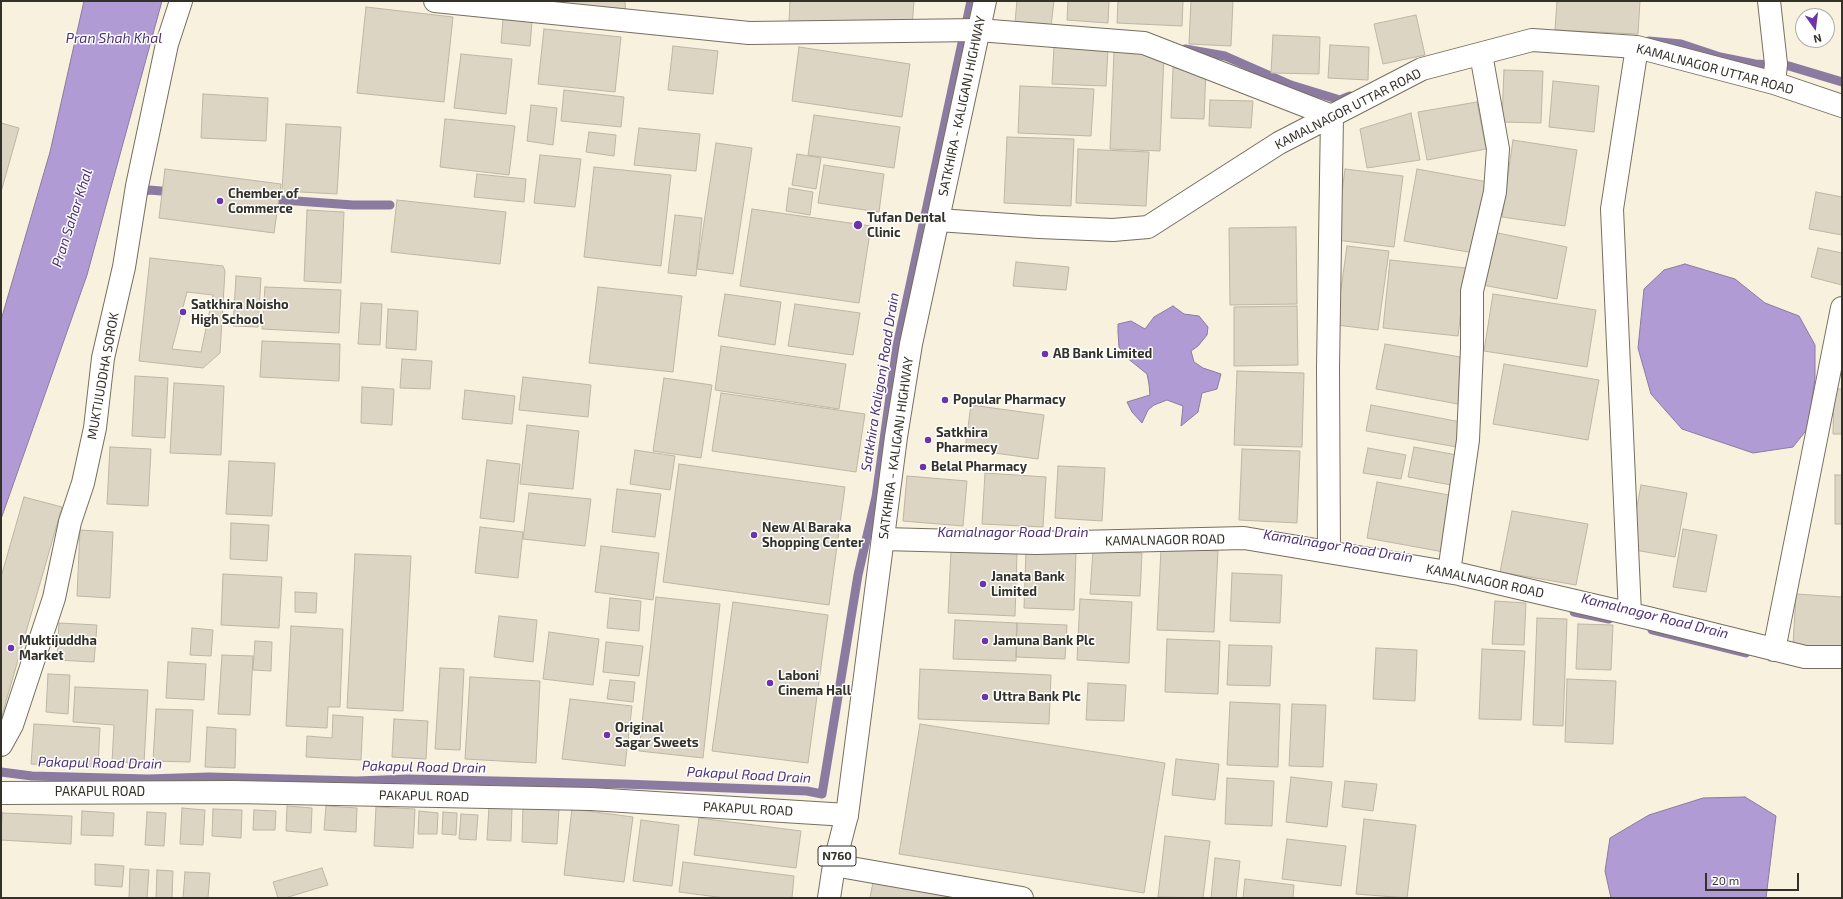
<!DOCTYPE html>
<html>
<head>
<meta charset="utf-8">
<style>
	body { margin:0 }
	#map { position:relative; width:1843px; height:899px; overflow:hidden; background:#f8f1dd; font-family:"Exo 2",sans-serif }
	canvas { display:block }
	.frame { position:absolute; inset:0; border:2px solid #343129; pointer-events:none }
	.north { position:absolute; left:1795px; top:8px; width:40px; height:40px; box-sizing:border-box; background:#fff; border:1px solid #aeada9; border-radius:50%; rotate:166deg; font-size:11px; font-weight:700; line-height:16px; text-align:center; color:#343129 }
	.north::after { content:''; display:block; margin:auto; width:14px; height:18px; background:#6b34aa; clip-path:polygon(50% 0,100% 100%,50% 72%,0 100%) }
	.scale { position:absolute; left:1705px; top:873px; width:94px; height:18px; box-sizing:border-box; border:2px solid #343129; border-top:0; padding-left:5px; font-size:12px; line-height:14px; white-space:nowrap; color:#343129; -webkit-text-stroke:3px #fff; paint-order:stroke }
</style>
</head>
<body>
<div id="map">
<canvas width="1843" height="899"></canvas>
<div class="frame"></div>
<div class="north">N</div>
<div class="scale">20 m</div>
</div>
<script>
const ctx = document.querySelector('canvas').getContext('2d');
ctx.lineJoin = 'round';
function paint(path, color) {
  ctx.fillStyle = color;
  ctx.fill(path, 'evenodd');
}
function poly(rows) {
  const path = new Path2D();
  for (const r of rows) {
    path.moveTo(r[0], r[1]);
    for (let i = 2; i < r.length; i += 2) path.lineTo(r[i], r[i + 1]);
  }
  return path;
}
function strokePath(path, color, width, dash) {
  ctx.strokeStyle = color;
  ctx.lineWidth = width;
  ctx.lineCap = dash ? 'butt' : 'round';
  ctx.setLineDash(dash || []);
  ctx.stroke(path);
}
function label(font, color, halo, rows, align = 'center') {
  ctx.font = font + ' "Exo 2",sans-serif';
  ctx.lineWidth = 3;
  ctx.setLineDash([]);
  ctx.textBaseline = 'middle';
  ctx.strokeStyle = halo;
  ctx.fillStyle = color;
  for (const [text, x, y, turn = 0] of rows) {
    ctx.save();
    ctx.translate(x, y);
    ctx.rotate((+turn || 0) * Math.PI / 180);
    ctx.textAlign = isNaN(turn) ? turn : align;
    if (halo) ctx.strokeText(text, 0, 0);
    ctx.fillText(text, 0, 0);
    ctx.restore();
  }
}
const water = poly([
	[84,1,162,1,87,275,1,519,1,320,50,152,84,1],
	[1685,264,1735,279,1765,303,1799,316,1815,345,1815,378,1808,428,1793,447,1753,453,1682,429,1651,394,1638,348,1644,289,1664,270,1685,264],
	[1173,306,1184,314,1199,316,1208,327,1207,335,1198,346,1191,351,1194,362,1203,368,1221,374,1217,389,1202,393,1198,412,1181,426,1183,406,1167,400,1154,405,1148,410,1142,423,1132,412,1127,402,1150,395,1149,384,1147,374,1126,357,1119,347,1118,332,1118,324,1131,321,1145,329,1154,317,1173,306],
	[1745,797,1776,816,1766,898,1611,898,1605,871,1610,838,1649,815,1703,798,1745,797]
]);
paint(water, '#b09bd5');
strokePath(water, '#8b7ba1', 1);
strokePath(poly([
	[1649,41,1681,44,1720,57,1755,64,1789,66,1842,82],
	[1185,49,1225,56,1291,85,1340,100,1350,96],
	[137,194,149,190,173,192],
	[268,199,353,205,390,205],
	[1574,612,1609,619],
	[1652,630,1746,653],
	[1,772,32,776,148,779,209,777,357,781,408,779,624,784,807,791,822,794,858,575,876,497,897,346,971,1]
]), '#8b7ba1', 9);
const building = poly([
	[564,1,625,1,626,21,566,26,564,1],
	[790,1,914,1,912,27,789,22,790,1],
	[1017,1,1054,1,1051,26,1015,22,1017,1],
	[1068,1,1109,1,1108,23,1067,20,1068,1],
	[1118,1,1183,1,1182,26,1117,23,1118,1],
	[1191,1,1233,1,1231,46,1189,44,1191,1],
	[1557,1,1640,1,1638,34,1555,30,1557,1],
	[366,7,453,17,444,102,357,93,366,7],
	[1416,15,1425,55,1383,64,1374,24,1416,15],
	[503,19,532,22,530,46,501,43,503,19],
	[544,29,621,37,615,92,538,84,544,29],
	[1273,35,1320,37,1319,74,1271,73,1273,35],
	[1330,45,1369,47,1368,80,1328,78,1330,45],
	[673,46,718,51,713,94,668,90,673,46],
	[799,47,910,64,902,117,792,101,799,47],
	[1054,47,1108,49,1106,86,1052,84,1054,47],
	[1114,52,1164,55,1160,151,1110,149,1114,52],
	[461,54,512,59,506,114,454,108,461,54],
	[1173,68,1206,69,1204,119,1171,118,1173,68],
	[1504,70,1543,71,1541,123,1502,122,1504,70],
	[1553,81,1599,86,1594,132,1549,127,1553,81],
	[1020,86,1094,89,1091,136,1018,133,1020,86],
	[564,90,624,97,621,127,561,121,564,90],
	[203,94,268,98,266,141,201,138,203,94],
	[1210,100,1253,101,1251,128,1209,126,1210,100],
	[1477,102,1486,149,1427,160,1418,112,1477,102],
	[531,105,557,108,553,145,527,141,531,105],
	[1411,113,1420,160,1367,168,1360,129,1411,113],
	[814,115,900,127,894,168,808,155,814,115],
	[445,119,515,126,509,175,440,167,445,119],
	[1,123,19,128,1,192,1,123],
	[286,124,341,127,337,194,282,191,286,124],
	[639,128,700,134,696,171,634,165,639,128],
	[589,132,616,135,614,156,586,152,589,132],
	[1007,137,1074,139,1071,206,1004,203,1007,137],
	[1513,140,1577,150,1565,226,1502,217,1513,140],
	[716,143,752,148,733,274,697,269,716,143],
	[1078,149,1149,152,1146,206,1076,203,1078,149],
	[797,154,821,158,816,189,792,185,797,154],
	[540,155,581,159,575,207,534,203,540,155],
	[824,165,884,174,879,212,818,203,824,165],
	[594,167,671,175,661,266,584,257,594,167],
	[165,169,281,184,274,233,159,218,165,169],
	[1345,169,1403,176,1394,247,1336,240,1345,169],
	[1417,169,1488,182,1474,253,1404,241,1417,169],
	[477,174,526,179,524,202,474,197,477,174],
	[789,188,813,192,810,215,786,211,789,188],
	[1816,192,1842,197,1842,235,1809,229,1816,192],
	[397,200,506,212,500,264,391,252,397,200],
	[752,209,871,226,859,303,740,286,752,209],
	[307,210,344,212,341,283,304,281,307,210],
	[675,215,702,218,696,276,668,273,675,215],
	[1296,227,1297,304,1230,305,1229,228,1296,227],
	[1488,231,1567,247,1557,299,1477,284,1488,231],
	[1347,246,1389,251,1378,330,1336,325,1347,246],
	[1818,248,1842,253,1842,285,1811,277,1818,248],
	[150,258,223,266,225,271,220,353,203,368,139,361,150,258],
	[1390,260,1466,268,1458,336,1383,328,1390,260],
	[1016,262,1069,267,1066,290,1013,286,1016,262],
	[236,276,261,278,258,327,233,326,236,276],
	[265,287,341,290,339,333,262,329,265,287],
	[598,287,682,296,673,372,589,363,598,287],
	[187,292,213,295,201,352,172,349,187,292],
	[725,294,781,302,775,345,718,336,725,294],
	[1493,294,1596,310,1587,367,1484,351,1493,294],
	[361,303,382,304,380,345,358,344,361,303],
	[795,304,860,313,853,355,788,346,795,304],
	[1297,306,1298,365,1234,366,1234,307,1297,306],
	[388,309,418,311,416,350,386,348,388,309],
	[262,341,340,344,339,381,260,377,262,341],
	[1385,344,1466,358,1458,404,1376,389,1385,344],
	[721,346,846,364,839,409,715,390,721,346],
	[402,359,432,361,430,389,400,388,402,359],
	[1504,364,1599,380,1588,440,1493,424,1504,364],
	[1237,371,1304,373,1302,447,1234,445,1237,371],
	[135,376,168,378,165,438,132,436,135,376],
	[523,377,591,385,588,417,519,410,523,377],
	[664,378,712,385,701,458,653,451,664,378],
	[174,383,224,386,221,455,170,453,174,383],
	[362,387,394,389,392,425,361,423,362,387],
	[1834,389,1842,389,1842,434,1833,434,1834,389],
	[465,390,515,396,512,424,462,419,465,390],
	[721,393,865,414,856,472,712,451,721,393],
	[971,405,1044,415,1038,459,965,449,971,405],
	[1371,405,1461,422,1457,447,1366,431,1371,405],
	[527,425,579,431,573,489,520,484,527,425],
	[110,447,151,449,148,506,107,504,110,447],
	[1414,447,1457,455,1451,485,1408,477,1414,447],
	[1368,448,1406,455,1401,479,1363,473,1368,448],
	[1242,449,1300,451,1297,523,1239,520,1242,449],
	[635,450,675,456,670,490,630,484,635,450],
	[487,460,520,464,514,522,480,518,487,460],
	[229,461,275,463,272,516,226,514,229,461],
	[679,464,845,487,829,605,663,582,679,464],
	[1058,466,1105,468,1102,521,1055,518,1058,466],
	[985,473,1046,477,1043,527,982,524,985,473],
	[1835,475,1842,475,1842,524,1835,524,1835,475],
	[907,476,967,481,963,526,903,521,907,476],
	[1377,482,1471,499,1460,555,1367,538,1377,482],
	[1641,485,1687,493,1675,557,1629,549,1641,485],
	[617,489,661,494,655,537,612,532,617,489],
	[529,493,591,499,585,546,523,539,529,493],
	[24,497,62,507,1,719,1,577,24,497],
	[1512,511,1588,524,1576,585,1500,572,1512,511],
	[231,523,269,525,267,561,230,559,231,523],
	[480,527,523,532,518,578,475,573,480,527],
	[1683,529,1717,535,1706,592,1673,587,1683,529],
	[80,530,113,532,110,598,77,596,80,530],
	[601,546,659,553,653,600,595,592,601,546],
	[1161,549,1218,551,1214,632,1157,630,1161,549],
	[951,551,1017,554,1015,616,948,613,951,551],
	[1026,551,1076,553,1074,610,1024,608,1026,551],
	[1093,551,1142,553,1140,596,1090,594,1093,551],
	[355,554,411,556,403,711,347,708,355,554],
	[1232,573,1282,575,1280,623,1230,621,1232,573],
	[223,574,282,577,279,628,221,625,223,574],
	[295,592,317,593,316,613,295,612,295,592],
	[1796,594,1842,597,1842,648,1793,645,1796,594],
	[656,597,720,604,703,758,639,751,656,597],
	[610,598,641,601,639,631,607,628,610,598],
	[1080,599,1132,602,1129,663,1077,660,1080,599],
	[1495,601,1526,603,1524,645,1492,644,1495,601],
	[733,602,828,615,808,763,712,751,733,602],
	[499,616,537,620,533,662,494,657,499,616],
	[1537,618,1567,619,1563,726,1533,725,1537,618],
	[955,620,1017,623,1016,661,953,659,955,620],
	[59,623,97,625,94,662,57,660,59,623],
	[1017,623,1067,625,1065,659,1016,657,1017,623],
	[1578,624,1613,625,1611,670,1576,669,1578,624],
	[291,626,343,629,340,707,328,707,327,728,286,726,291,626],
	[192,628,213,630,211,656,190,655,192,628],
	[549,632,599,639,593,685,543,679,549,632],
	[1167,639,1220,641,1218,694,1165,692,1167,639],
	[255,641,272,642,271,671,253,670,255,641],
	[606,642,643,646,639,676,603,672,606,642],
	[1229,645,1272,646,1270,686,1227,685,1229,645],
	[1376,648,1417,650,1415,701,1373,699,1376,648],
	[1482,649,1525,651,1521,720,1479,719,1482,649],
	[222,655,253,656,250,715,218,714,222,655],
	[168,662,206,664,204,700,166,698,168,662],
	[440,668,464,669,460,750,435,749,440,668],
	[920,669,1051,675,1049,724,918,719,920,669],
	[48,674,70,675,68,714,46,712,48,674],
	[470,677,540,681,536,763,465,759,470,677],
	[1567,679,1616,681,1613,744,1565,742,1567,679],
	[610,680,635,682,633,702,607,699,610,680],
	[1088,683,1126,685,1124,721,1086,720,1088,683],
	[75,687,148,690,144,763,112,762,114,725,73,722,75,687],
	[570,699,632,706,625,766,562,759,570,699],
	[1230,702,1280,704,1278,767,1227,765,1230,702],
	[1292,704,1326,705,1323,767,1289,766,1292,704],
	[156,709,193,710,190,762,153,761,156,709],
	[333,715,363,717,361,760,306,757,307,736,332,738,333,715],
	[394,719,428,721,426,759,392,757,394,719],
	[34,724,100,728,98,767,31,764,34,724],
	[920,724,1165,763,1144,893,899,854,920,724],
	[207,727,236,729,235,768,205,767,207,727],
	[1176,759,1219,764,1215,800,1172,795,1176,759],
	[1291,777,1332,782,1327,827,1286,822,1291,777],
	[1227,778,1274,781,1272,826,1225,824,1227,778],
	[1345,781,1377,784,1373,811,1342,807,1345,781],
	[287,806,312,808,311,833,286,831,287,806],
	[326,806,357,808,356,832,324,830,326,806],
	[523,806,559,808,557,844,522,842,523,806],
	[376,807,415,809,413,848,374,846,376,807],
	[489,807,512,808,511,841,487,840,489,807],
	[182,808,205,810,203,845,180,844,182,808],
	[213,809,242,810,241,838,212,836,213,809],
	[572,809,633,817,624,882,564,875,572,809],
	[254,810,276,811,275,830,253,830,254,810],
	[82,811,114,813,113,836,81,835,82,811],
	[419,811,438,813,437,834,418,834,419,811],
	[147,812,166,813,164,846,145,845,147,812],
	[443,812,457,813,456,835,442,834,443,812],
	[2,813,72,816,71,844,1,840,2,813],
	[461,814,478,815,476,840,459,839,461,814],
	[699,818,801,831,796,868,694,855,699,818],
	[1364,819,1416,825,1407,898,1356,894,1364,819],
	[641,820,679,825,672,886,633,881,641,820],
	[1165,836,1210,841,1203,898,1158,897,1165,836],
	[1287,839,1346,846,1341,886,1282,879,1287,839],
	[1215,858,1240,861,1236,898,1211,898,1215,858],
	[683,862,794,876,792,898,725,898,679,892,683,862],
	[95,864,124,866,122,887,95,885,95,864],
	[322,868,328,885,285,898,278,898,273,882,322,868],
	[130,869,149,870,147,898,129,898,130,869],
	[157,870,173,871,172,898,156,898,157,870],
	[185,872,210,873,208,898,183,898,185,872],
	[1245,879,1294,885,1293,898,1243,898,1245,879],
	[873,882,951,896,951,898,870,898,873,882]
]);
paint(building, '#ddd5c3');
strokePath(building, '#beb6a4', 1);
const minor = poly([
	[435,1,749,33,978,30,1144,43,1332,116,1328,368,1329,552],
	[1769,1,1776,64,1774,83],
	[938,220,1039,227,1113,230,1148,227,1279,143,1422,69,1532,40,1637,47,1774,83,1842,106],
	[883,539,1036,543,1244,538,1459,574,1648,618,1805,657,1842,657],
	[1449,572,1468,440,1472,348,1472,291,1495,192,1498,149,1481,54],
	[1630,614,1612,209,1637,47],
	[1774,650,1842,308],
	[1,745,12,725,54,598,70,522,83,483,95,428,103,358,124,267,137,186,167,44,181,1],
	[834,865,1022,898]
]);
const major = poly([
	[1,793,234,792,591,799,847,815]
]);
const highway = poly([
	[829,898,834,865,847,815,896,437,911,344,985,1]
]);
strokePath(minor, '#766f5f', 24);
strokePath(major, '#766f5f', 24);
strokePath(highway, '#766f5f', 24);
strokePath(minor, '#fff', 22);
strokePath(major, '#fff', 22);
strokePath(highway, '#fff', 22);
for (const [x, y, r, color] of [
	[220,201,4,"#6b34aa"],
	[858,225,5,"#6b34aa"],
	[183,312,4,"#6b34aa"],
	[1045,354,4,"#6b34aa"],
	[945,400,4,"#6b34aa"],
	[928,440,4,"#6b34aa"],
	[923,467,4,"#6b34aa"],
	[754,535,4,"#6b34aa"],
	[983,584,4,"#6b34aa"],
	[985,641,4,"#6b34aa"],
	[11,648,4,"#6b34aa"],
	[770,683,4,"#6b34aa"],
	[985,697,4,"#6b34aa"],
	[607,735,4,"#6b34aa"]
]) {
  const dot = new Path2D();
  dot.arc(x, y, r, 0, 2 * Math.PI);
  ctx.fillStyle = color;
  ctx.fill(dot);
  strokePath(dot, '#fff', 1.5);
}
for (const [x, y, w] of [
	[837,856,38]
]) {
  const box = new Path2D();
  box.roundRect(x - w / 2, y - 10, w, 20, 3);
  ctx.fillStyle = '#fff';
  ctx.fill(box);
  strokePath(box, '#343129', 1);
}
label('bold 12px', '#343129', null, [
	["N760",837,856]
]);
label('13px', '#343129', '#fff', [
	["KAMALNAGOR UTTAR ROAD",1715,69,15],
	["SATKHIRA - KALIGANJ HIGHWAY",962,106,-78],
	["KAMALNAGOR UTTAR ROAD",1348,109,-27],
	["MUKTIJUDDHA SOROK",103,376,-80],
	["SATKHIRA - KALIGANJ HIGHWAY",896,448,-82],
	["KAMALNAGOR ROAD",1165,540,-1],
	["KAMALNAGOR ROAD",1485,581,12],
	["PAKAPUL ROAD",100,792],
	["PAKAPUL ROAD",424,796,1],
	["PAKAPUL ROAD",748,809,3]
]);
label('bold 13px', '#343129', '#fff', [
	["Chember of",228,194],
	["Commerce",228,209],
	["Tufan Dental",867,218],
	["Clinic",867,233],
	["Satkhira Noisho",191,305],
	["High School",191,320],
	["AB Bank Limited",1053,354],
	["Popular Pharmacy",953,400],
	["Satkhira",936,433],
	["Pharmecy",936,448],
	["Belal Pharmacy",931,467],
	["New Al Baraka",762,528],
	["Shopping Center",762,543],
	["Janata Bank",991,577],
	["Limited",991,592],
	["Muktijuddha",19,641],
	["Market",19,656],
	["Jamuna Bank Plc",993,641],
	["Laboni",778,676],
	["Cinema Hall",778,691],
	["Uttra Bank Plc",993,697],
	["Original",615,728],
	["Sagar Sweets",615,743]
], 'left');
label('italic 14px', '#4d3075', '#fff', [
	["Pran Shah Khal",114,38],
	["Pran Sahar Khal",72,218,-72],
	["Satkhira Kaligonj Road Drain",880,382,-81],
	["Kamalnagor Road Drain",1013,532],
	["Kamalnagor Road Drain",1338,546,9],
	["Kamalnagor Road Drain",1655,616,14],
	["Pakapul Road Drain",100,763,1],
	["Pakapul Road Drain",424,767,1],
	["Pakapul Road Drain",749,775,3]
]);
</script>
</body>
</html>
